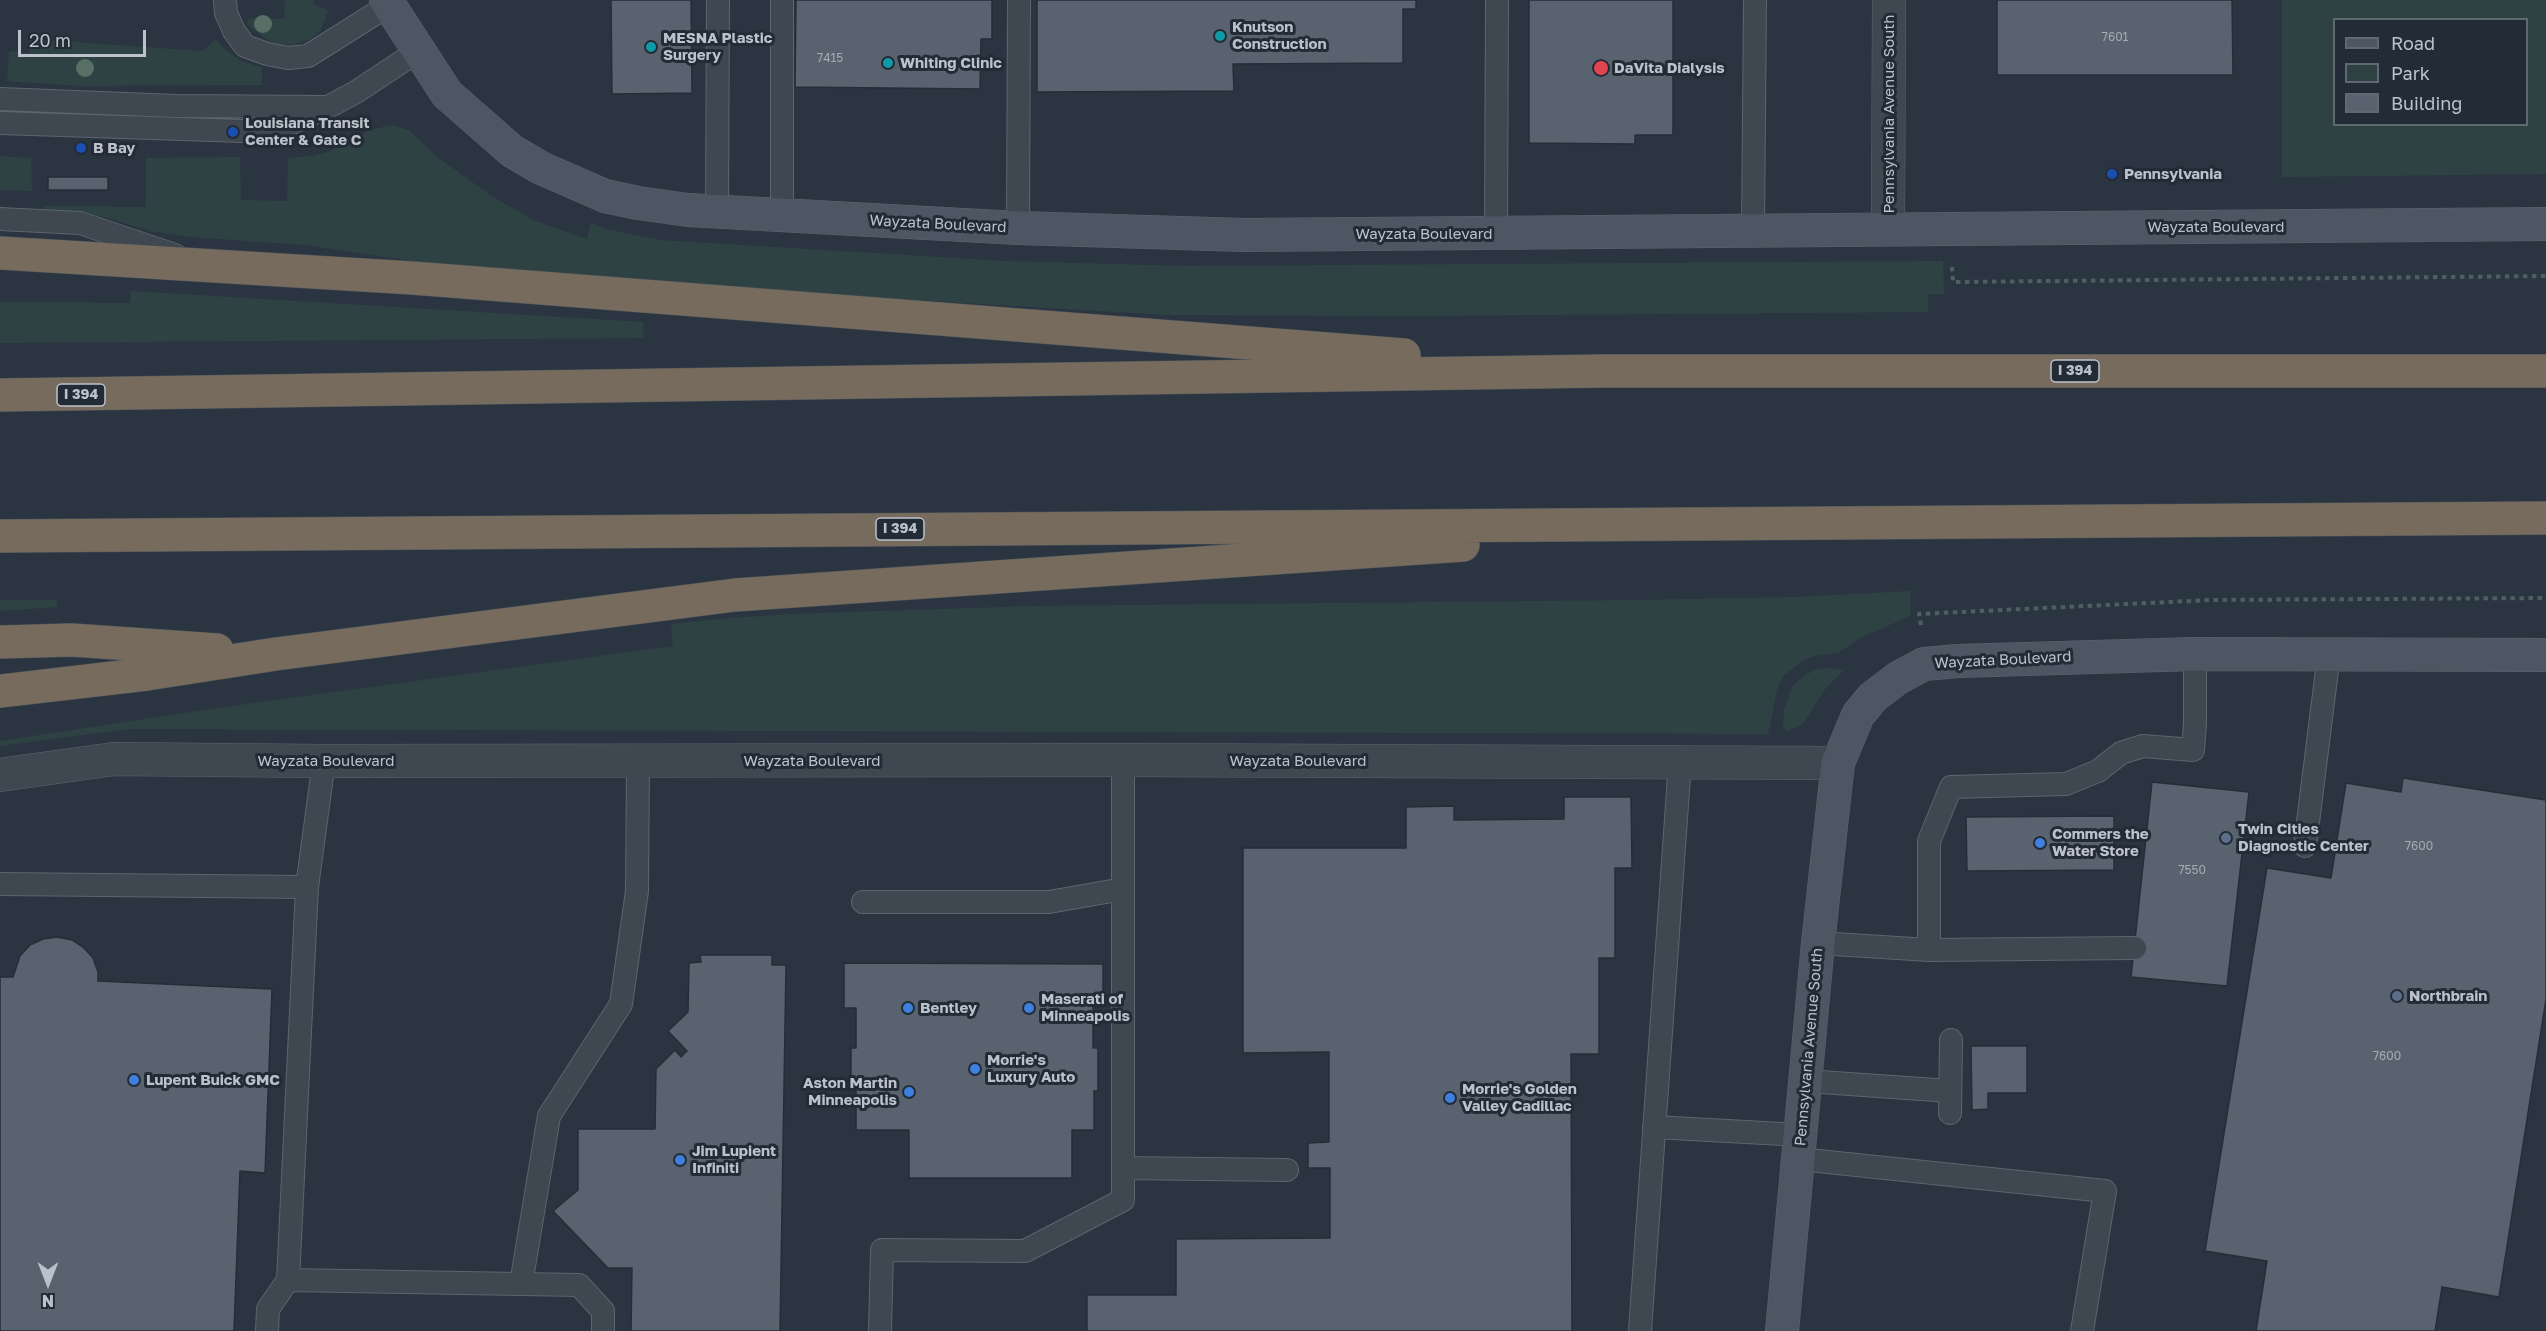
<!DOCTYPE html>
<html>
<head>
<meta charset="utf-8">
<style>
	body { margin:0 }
	#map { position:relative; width:2546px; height:1331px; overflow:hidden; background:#2b3541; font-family:"Golos Text",sans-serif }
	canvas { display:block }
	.legend { position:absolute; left:2333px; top:18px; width:195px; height:108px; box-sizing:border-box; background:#232c36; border:2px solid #606872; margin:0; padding:8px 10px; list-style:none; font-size:18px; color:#bcc2cb }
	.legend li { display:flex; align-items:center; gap:12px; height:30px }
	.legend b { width:30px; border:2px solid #606872 }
	.north { position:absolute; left:18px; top:1253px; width:60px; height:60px; -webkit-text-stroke:4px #232c36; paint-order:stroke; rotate:180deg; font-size:16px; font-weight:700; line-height:24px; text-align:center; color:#bcc2cb }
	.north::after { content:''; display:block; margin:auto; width:21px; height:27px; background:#bcc2cb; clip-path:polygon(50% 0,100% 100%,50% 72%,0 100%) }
	.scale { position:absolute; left:18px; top:30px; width:128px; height:27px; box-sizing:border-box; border:3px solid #bcc2cb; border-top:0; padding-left:8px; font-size:18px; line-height:21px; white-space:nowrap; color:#bcc2cb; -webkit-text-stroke:4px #232c36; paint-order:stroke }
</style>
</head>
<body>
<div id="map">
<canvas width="2546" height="1331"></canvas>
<ul class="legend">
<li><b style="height:8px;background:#4d5663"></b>Road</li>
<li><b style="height:16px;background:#2e4243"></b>Park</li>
<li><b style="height:16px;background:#596370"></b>Building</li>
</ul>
<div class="north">N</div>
<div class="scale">20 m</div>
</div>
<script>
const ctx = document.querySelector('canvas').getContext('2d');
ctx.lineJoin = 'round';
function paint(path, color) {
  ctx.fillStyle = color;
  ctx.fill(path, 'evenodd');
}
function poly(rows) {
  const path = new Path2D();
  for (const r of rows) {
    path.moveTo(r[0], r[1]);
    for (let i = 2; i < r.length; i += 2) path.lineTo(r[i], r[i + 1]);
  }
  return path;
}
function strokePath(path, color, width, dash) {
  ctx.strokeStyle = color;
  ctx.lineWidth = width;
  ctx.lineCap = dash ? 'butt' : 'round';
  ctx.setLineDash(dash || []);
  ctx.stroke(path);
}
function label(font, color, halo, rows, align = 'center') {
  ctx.font = font + ' "Golos Text",sans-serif';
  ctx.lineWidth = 6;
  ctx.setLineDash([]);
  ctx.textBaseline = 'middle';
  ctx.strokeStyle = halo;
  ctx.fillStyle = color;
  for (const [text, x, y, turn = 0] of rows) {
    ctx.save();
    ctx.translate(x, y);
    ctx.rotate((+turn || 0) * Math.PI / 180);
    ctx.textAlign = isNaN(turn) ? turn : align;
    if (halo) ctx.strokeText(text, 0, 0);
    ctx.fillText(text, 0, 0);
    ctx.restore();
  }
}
paint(poly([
	[285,0,314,0,314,5,328,10,321,30,310,39,296,44,284,45,270,42,247,24,248,19,253,18,284,19],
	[2282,0,2546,0,2546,174,2282,177],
	[2334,20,2526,20,2526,124,2334,124],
	[31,39,202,51,216,39,223,48,243,62,262,67,262,85,78,86,7,81,9,51,30,53],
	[390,125,409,130,437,157,492,196,533,220,587,239,591,223,605,229,660,240,1005,261,1186,266,1943,261,1944,294,1928,294,1928,312,1410,316,1165,315,511,276,305,245,190,237,151,231,97,215,43,213,43,206,146,207,146,158,240,157,241,200,287,201,288,158,313,156,328,152,368,131],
	[0,156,31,158,32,191,0,190],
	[131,291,643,322,643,338,0,343,0,302,130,303],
	[1910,591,1911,616,1864,636,1838,653,1818,655,1804,660,1784,675,1778,686,1768,734,128,729,0,746,0,741,217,708,673,646,671,624,718,619,789,614,1033,606,1636,600,1797,597],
	[0,600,57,600,57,607,0,611],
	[1828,668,1844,670,1826,688,1802,725,1786,732,1783,726,1784,710,1793,685,1807,674,1818,669]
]), '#2e4243');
const building = poly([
	[611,0,691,0,692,93,612,94,611,0],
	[796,0,992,0,992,39,981,39,980,89,795,87,796,0],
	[1037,0,1416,0,1416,9,1403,9,1403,63,1233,64,1234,91,1037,92,1037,0],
	[1529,0,1673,0,1673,135,1635,135,1635,144,1529,143,1529,0],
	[1997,0,2232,0,2233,75,1997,75,1997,0],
	[48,177,108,177,108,190,48,190,48,177],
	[2403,778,2546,800,2546,999,2499,1297,2442,1287,2435,1331,2256,1331,2267,1261,2205,1251,2267,868,2331,878,2346,783,2401,792,2403,778],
	[2152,782,2249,792,2227,986,2131,977,2152,782],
	[1564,797,1631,797,1632,868,1615,868,1615,958,1599,958,1599,1054,1571,1054,1572,1331,1087,1331,1087,1295,1176,1295,1176,1239,1330,1238,1330,1168,1308,1168,1308,1143,1329,1142,1329,1052,1243,1053,1243,848,1406,848,1406,807,1454,806,1454,820,1564,819,1564,797],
	[2114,816,2114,870,1967,871,1966,817,2114,816],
	[57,937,72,940,84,948,93,958,98,972,98,981,272,989,265,1173,240,1171,234,1331,0,1331,0,977,13,977,20,956,30,945,43,939,57,937],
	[700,955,772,955,772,965,786,965,780,1331,631,1331,632,1268,608,1268,553,1211,578,1190,578,1129,655,1129,656,1069,675,1050,681,1057,687,1051,668,1031,688,1012,689,963,701,962,700,955],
	[844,963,1103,964,1103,1007,1093,1007,1093,1048,1098,1048,1098,1091,1094,1091,1094,1130,1072,1130,1072,1178,909,1178,909,1130,856,1130,856,1090,851,1090,851,1048,856,1048,856,1008,844,1008,844,963],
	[1971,1046,2027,1046,2027,1093,1988,1093,1988,1109,1972,1110,1971,1046]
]);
paint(building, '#596370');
strokePath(building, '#252e38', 1.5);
const lane = poly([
	[225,0,226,13,234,31,245,46,267,54,288,58,308,56,389,5],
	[0,99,176,106,328,107,356,92,418,51],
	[0,123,243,131,292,123,322,110],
	[717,212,718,0],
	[782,216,782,0],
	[0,219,80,223,175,255],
	[1018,228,1019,0],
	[1753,231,1755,0],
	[1496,233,1497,0],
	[2305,846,2329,654],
	[0,884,307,887],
	[863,902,1049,902,1123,889],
	[1818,943,1929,950,2135,948],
	[1929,950,1929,841,1951,787,2066,784,2098,771,2121,753,2143,746,2193,750,2195,723,2195,654],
	[1806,1081,1950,1091],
	[1950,1113,1951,1040],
	[1654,1127,1801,1135],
	[1799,1159,2105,1191,2082,1331],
	[1123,1168,1287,1170],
	[288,1280,579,1285,603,1311,603,1331],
	[521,1284,549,1116,621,1004,637,891,638,761],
	[267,1331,268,1309,288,1280,307,887,324,761],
	[880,1331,882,1250,1025,1251,1123,1200,1123,760],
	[1640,1331,1680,762]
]);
const street = poly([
	[1888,229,1889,0],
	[0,775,114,759,324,761,1123,760,1838,763]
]);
const secondary = poly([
	[386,0,447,94,512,151,541,168,605,196,638,203,688,210,1018,228,1244,235,2546,224],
	[1782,1331,1818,943,1838,763,1858,715,1873,697,1898,678,1924,664,1958,661,2195,654,2546,655]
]);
const highway = poly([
	[0,253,412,278,1404,355],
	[0,395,1603,371,2546,371],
	[0,536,2546,518],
	[0,642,72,640,217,650],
	[0,691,147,674,276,654,735,595,1463,545]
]);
strokePath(lane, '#5d656e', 24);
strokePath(street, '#5d656e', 34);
strokePath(secondary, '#5d656e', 34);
strokePath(highway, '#49525b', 34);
strokePath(poly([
	[1952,267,1953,282,2546,276],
	[1921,625,1919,614,2210,600,2546,598]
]), '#4d5f61', 4, [4.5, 4.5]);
strokePath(lane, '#3f4751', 22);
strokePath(street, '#3f4751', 33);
strokePath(secondary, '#4d5663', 33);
strokePath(highway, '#766b5d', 33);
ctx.fillStyle = '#586f66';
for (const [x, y] of [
	[263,24],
	[85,68]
]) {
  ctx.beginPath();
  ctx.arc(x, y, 9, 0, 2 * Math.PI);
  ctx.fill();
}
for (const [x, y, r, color] of [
	[1220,36,6,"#0f9aa8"],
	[651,47,6,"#0f9aa8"],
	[888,63,6,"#0f9aa8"],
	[1601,68,8,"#e0444e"],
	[233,132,6,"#1a4fb4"],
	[81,148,6,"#1a4fb4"],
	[2112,174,6,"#1a4fb4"],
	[2226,838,6,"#5c6f8a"],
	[2040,843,6,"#3f7fe0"],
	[2397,996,6,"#5c6f8a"],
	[908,1008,6,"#3f7fe0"],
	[1029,1008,6,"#3f7fe0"],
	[975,1069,6,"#3f7fe0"],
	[134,1080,6,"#3f7fe0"],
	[909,1092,6,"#3f7fe0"],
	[1450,1098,6,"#3f7fe0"],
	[680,1160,6,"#3f7fe0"]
]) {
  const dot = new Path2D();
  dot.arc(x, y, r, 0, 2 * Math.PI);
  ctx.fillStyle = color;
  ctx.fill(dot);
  strokePath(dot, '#232c36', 2);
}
label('12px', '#a3aab4', null, [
	["7601",2115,37],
	["7415",830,58],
	["7600",2419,846],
	["7550",2192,870],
	["7600",2387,1056]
]);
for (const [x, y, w] of [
	[2075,371,48],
	[81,395,48],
	[900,529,48]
]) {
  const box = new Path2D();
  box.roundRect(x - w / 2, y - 11, w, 22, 4.5);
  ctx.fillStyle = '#232c36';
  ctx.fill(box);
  strokePath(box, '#bcc2cb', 1.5);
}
label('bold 14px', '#bcc2cb', null, [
	["I 394",2075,371],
	["I 394",81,395],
	["I 394",900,529]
]);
label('bold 15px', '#bcc2cb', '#232c36', [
	["Knutson",1232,27],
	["Construction",1232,44],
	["MESNA Plastic",663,38],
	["Surgery",663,55],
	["Whiting Clinic",900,63],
	["DaVita Dialysis",1614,68],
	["Louisiana Transit",245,123],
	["Center & Gate C",245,140],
	["B Bay",93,148],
	["Pennsylvania",2124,174],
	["Twin Cities",2238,829],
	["Diagnostic Center",2238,846],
	["Commers the",2052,834],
	["Water Store",2052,851],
	["Northbrain",2409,996],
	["Maserati of",1041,999],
	["Minneapolis",1041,1016],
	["Bentley",920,1008],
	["Morrie's",987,1060],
	["Luxury Auto",987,1077],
	["Lupent Buick GMC",146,1080],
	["Aston Martin",897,1083,"right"],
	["Minneapolis",897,1100,"right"],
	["Morrie's Golden",1462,1089],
	["Valley Cadillac",1462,1106],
	["Jim Lupient",692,1151],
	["Infiniti",692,1168]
], 'left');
label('15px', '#bcc2cb', '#232c36', [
	["Pennsylvania Avenue South",1889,114,-90],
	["Wayzata Boulevard",938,224,3],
	["Wayzata Boulevard",2216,227],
	["Wayzata Boulevard",1424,234],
	["Wayzata Boulevard",2003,660,-3],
	["Wayzata Boulevard",326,761],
	["Wayzata Boulevard",812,761],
	["Wayzata Boulevard",1298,761],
	["Pennsylvania Avenue South",1809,1047,-85]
]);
</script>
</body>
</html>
